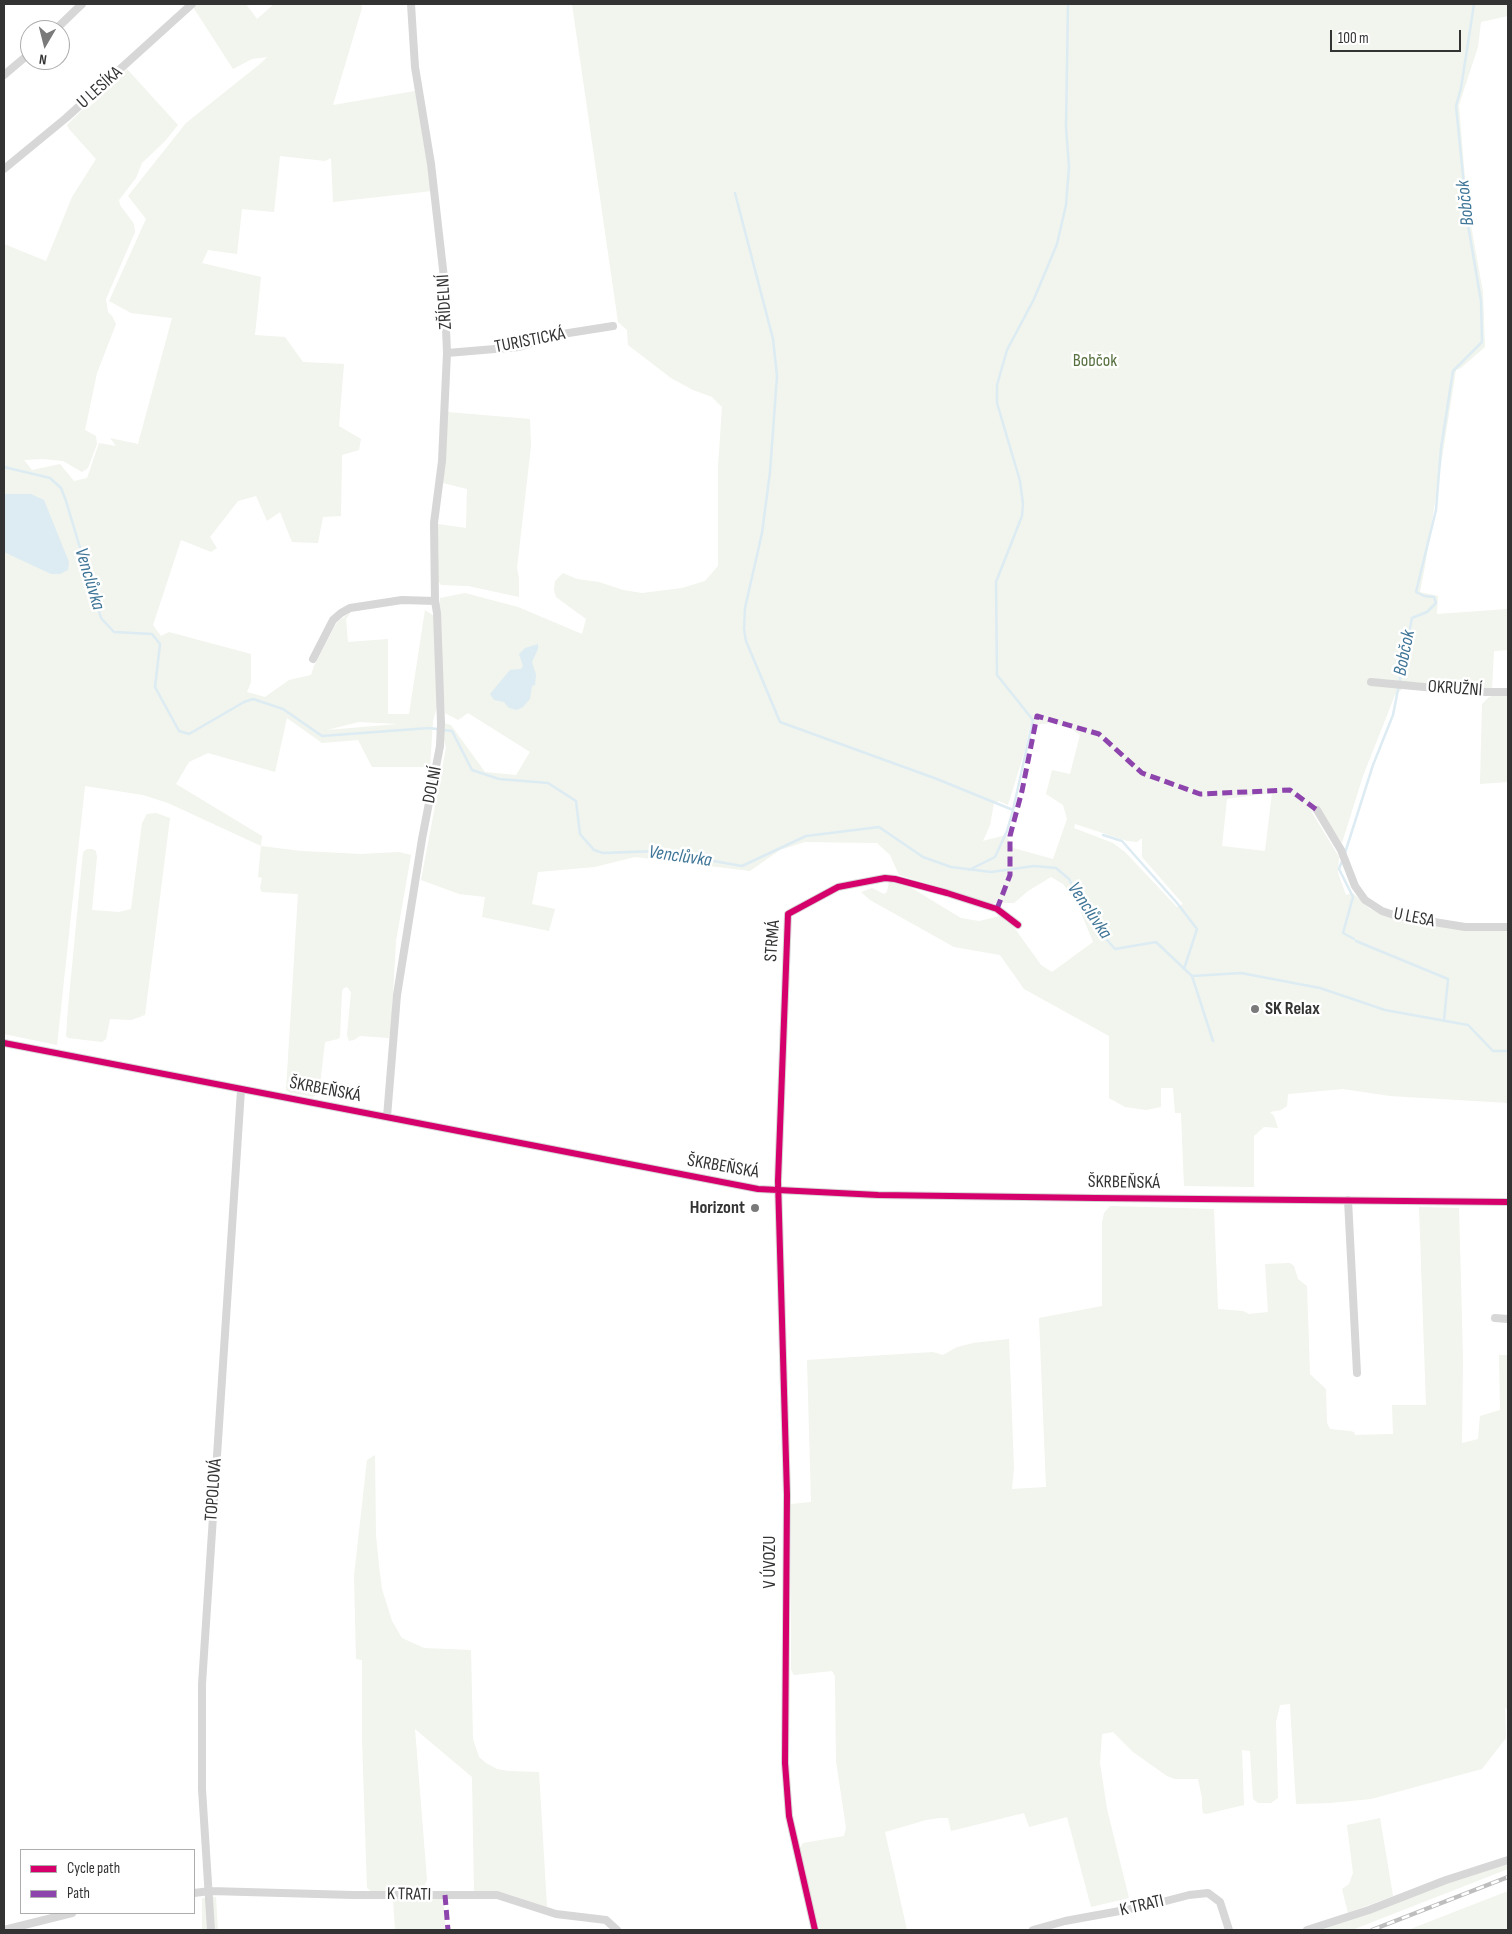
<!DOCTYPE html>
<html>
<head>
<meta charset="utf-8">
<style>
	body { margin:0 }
	#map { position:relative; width:1512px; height:1934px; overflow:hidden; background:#fff; font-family:"Sofia Sans Condensed",sans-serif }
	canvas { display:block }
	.frame { position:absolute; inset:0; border:5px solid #333; pointer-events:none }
	.legend { position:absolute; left:20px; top:1849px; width:175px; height:65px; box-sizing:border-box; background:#fff; border:1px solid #adadad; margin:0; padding:6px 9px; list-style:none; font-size:15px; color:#333 }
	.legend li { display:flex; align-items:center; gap:10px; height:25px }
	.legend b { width:25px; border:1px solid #adadad }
	.north { position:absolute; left:20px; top:20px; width:50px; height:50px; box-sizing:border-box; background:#fff; border:1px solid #adadad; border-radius:50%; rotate:188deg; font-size:14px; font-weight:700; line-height:20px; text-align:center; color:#333 }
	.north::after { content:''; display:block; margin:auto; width:18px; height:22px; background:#7a7a7a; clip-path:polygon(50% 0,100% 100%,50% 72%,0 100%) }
	.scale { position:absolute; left:1330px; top:30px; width:131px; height:22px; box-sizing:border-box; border:2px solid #333; border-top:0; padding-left:6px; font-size:15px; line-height:18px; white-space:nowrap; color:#333; -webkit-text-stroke:4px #fff; paint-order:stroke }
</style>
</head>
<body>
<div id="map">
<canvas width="1512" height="1934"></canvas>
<div class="frame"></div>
<ul class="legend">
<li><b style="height:6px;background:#d6006c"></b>Cycle path</li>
<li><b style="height:6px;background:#8e44ad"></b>Path</li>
</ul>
<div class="north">N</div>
<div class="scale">100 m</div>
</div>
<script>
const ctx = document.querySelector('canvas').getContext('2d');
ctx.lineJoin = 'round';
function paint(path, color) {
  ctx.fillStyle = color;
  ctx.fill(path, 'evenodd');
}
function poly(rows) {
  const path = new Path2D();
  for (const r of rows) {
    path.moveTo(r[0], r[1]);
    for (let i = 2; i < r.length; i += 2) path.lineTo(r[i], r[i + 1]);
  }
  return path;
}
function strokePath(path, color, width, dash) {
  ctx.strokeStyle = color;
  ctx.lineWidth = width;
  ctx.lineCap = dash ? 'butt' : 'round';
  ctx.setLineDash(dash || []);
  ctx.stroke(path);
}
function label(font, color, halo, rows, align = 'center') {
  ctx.font = font + ' "Sofia Sans Condensed",sans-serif';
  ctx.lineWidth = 5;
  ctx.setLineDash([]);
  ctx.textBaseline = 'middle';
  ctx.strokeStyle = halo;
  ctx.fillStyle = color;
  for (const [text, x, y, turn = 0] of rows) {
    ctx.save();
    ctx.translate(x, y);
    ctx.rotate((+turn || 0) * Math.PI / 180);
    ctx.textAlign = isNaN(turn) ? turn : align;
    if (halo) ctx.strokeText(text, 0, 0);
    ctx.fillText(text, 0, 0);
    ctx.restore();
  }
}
paint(poly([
	[196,4,246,4,257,19,274,4,361,4,362,8,333,105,415,91,432,191,333,202,331,158,325,161,280,156,274,212,242,209,237,254,208,250,202,263,261,277,255,335,285,337,303,362,344,364,339,426,361,439,359,450,342,455,341,516,323,517,318,543,292,542,280,512,267,521,256,496,238,501,210,537,217,548,211,552,181,540,153,625,161,636,169,632,251,654,251,682,247,692,265,697,289,680,311,675,314,666,337,622,351,612,346,619,348,642,388,639,388,714,409,714,425,610,437,618,440,598,465,593,518,607,582,634,586,619,556,597,554,590,555,581,563,573,577,579,599,582,623,590,642,593,682,588,705,581,718,566,718,467,722,407,712,397,693,390,671,378,628,345,627,330,618,322,572,4,1508,4,1508,16,1481,22,1478,47,1459,105,1467,203,1483,292,1485,347,1461,368,1456,370,1425,566,1420,592,1438,596,1437,614,1508,609,1508,650,1494,651,1492,689,1411,682,1395,695,1363,776,1342,843,1321,813,1311,811,1339,857,1338,873,1346,895,1353,893,1370,909,1395,919,1465,930,1508,930,1508,1103,1390,1096,1343,1089,1288,1094,1287,1106,1281,1110,1270,1112,1274,1116,1278,1128,1264,1127,1254,1136,1254,1187,1184,1186,1181,1113,1175,1113,1173,1088,1161,1088,1161,1107,1146,1110,1125,1107,1109,1098,1109,1036,1024,989,1000,955,954,947,870,900,861,892,872,888,884,894,887,892,889,881,905,884,961,918,979,921,1000,916,1013,926,1041,965,1052,972,1093,942,1078,905,1063,884,1051,877,1028,891,1014,903,991,903,899,875,890,855,877,843,805,842,780,850,750,871,635,857,595,867,538,872,532,904,555,909,549,931,482,917,485,897,459,894,421,880,446,748,443,734,444,723,451,725,485,772,516,775,530,752,468,713,458,720,445,713,443,684,433,721,430,767,372,767,358,740,322,743,287,718,275,772,208,753,189,762,176,784,262,836,261,846,301,851,361,854,399,852,411,855,396,941,391,1029,389,1038,360,1036,354,1040,349,1041,347,1035,351,992,347,987,344,988,342,991,340,1037,338,1039,325,1042,319,1093,313,1097,288,1092,286,1090,298,894,262,892,260,888,262,878,258,877,261,846,168,803,143,795,85,786,57,1045,4,1034,4,244,46,261,72,197,96,159,69,129,67,125,85,107,88,108,120,79,121,75,127,69,178,125,165,141,142,163,136,178,119,200,120,205,134,224,135,232,106,299,108,312,112,316,116,324,97,373,85,430,96,436,97,444,88,468,82,472,63,461,43,459,24,460,32,470,60,464,74,481,87,478,99,443,116,446,110,438,138,444,172,318,131,313,109,301,146,219,128,196,186,123,260,64,267,57,252,59,233,69,193,7],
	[359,722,398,724,327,730],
	[1053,723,1072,729,1080,735,1070,774,1052,770,1046,794,1063,805,1067,819,1053,859,1013,848,1006,835,983,841,990,825,994,803,999,801,1008,805,1025,750,1030,725],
	[1272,793,1265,851,1222,846,1227,799],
	[1075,824,1127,841,1137,842,1142,838,1142,857,1183,904,1177,907,1125,852,1113,843,1074,828],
	[448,412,530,419,531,446,517,568,519,578,519,597,468,586,441,585,436,578,438,524,466,528,467,489,443,483],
	[1498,694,1508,694,1508,782,1480,784,1482,704,1489,697],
	[156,813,170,818,145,1015,131,1020,110,1019,106,1039,102,1042,68,1038,66,1036,68,1008,83,852,87,849,92,849,96,851,97,857,92,910,119,912,131,909,142,823,147,814],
	[1110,1206,1214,1209,1218,1309,1243,1311,1249,1314,1268,1312,1265,1264,1290,1263,1294,1266,1298,1279,1307,1286,1310,1374,1326,1389,1327,1423,1330,1429,1350,1431,1354,1432,1355,1435,1393,1434,1392,1405,1426,1405,1419,1207,1459,1208,1463,1358,1462,1443,1478,1439,1480,1416,1500,1410,1499,1355,1508,1355,1508,1711,1505,1707,1506,1738,1482,1769,1371,1799,1330,1803,1296,1804,1290,1704,1280,1705,1276,1722,1278,1798,1271,1803,1258,1803,1253,1799,1250,1751,1242,1750,1244,1805,1206,1814,1203,1813,1202,1807,1202,1798,1198,1779,1175,1779,1167,1776,1133,1752,1113,1732,1102,1734,1100,1763,1107,1809,1129,1898,1091,1907,1067,1817,1029,1827,1024,1813,951,1831,948,1818,939,1818,926,1820,885,1832,907,1930,820,1930,806,1882,807,1876,800,1848,803,1843,844,1836,846,1828,836,1761,835,1676,832,1671,794,1675,791,1670,791,1504,811,1502,807,1360,933,1352,943,1355,957,1347,973,1343,1009,1339,1014,1468,1012,1489,1046,1487,1039,1318,1102,1306,1102,1223,1104,1213],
	[375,1455,376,1535,379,1566,382,1589,392,1621,402,1638,424,1648,471,1650,473,1739,479,1757,486,1763,497,1769,508,1771,539,1772,547,1907,507,1894,474,1892,472,1777,415,1729,427,1880,424,1887,418,1891,372,1892,367,1888,362,1739,362,1660,356,1659,354,1576,367,1460],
	[1380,1818,1393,1896,1348,1913,1342,1889,1349,1884,1353,1873,1347,1825],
	[1508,1863,1508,1869,1352,1930,1315,1930,1448,1881],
	[1508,1891,1508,1930,1408,1930,1454,1912],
	[216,1897,218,1930,202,1930,202,1898],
	[393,1899,443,1899,446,1930,395,1930]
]), '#f1f5ed');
paint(poly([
	[4,494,31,494,44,500,69,562,68,570,60,574,51,574,4,552],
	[538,644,538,649,532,662,536,675,535,685,532,686,530,699,523,707,517,710,509,708,504,702,494,700,490,694,510,670,521,669,523,666,519,654,525,648]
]), '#ddebf3');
strokePath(poly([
	[735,193,773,339,777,376,770,472,762,533,745,608,744,629,746,641,780,722,937,779,1013,810],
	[4,467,50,478,61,488,66,501,101,618,114,632,152,634,160,644,155,687,179,731,189,734,244,702,253,699,283,709,322,736,429,728,452,731,472,770,499,779,548,783,576,801,580,834,594,850,603,853,657,851,742,866,806,836,879,827,923,857,951,867,991,872,1034,866,1056,868,1069,879,1094,925,1115,949,1156,942,1192,976,1241,973,1320,988,1385,1010,1468,1025,1493,1051,1508,1051],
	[1103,835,1122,841,1177,903,1197,929,1184,969],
	[1345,853,1373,765,1393,715,1412,618,1427,612,1436,603,1434,597,1424,596,1416,592,1436,510,1441,448,1453,371,1482,342,1481,301,1468,225,1456,106,1461,88,1474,4],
	[1342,861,1339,869,1353,897,1343,933,1354,939],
	[969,870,995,857,1007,831,1013,810,1033,720,997,675,996,582,1022,516,1023,504,1020,481,997,403,997,385,1007,350,1034,299,1057,244,1066,205,1069,167,1066,127,1068,4],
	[1356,941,1448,979,1444,1020],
	[1192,976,1213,1041]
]), '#ddebf3', 2.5);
strokePath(poly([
	[411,4,415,67,431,164,444,278,447,353,442,461,434,523,435,601],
	[55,30,82,4],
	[4,75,30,53],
	[4,169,66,118,192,4],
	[447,353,519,347,556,335,613,326],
	[313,659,333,620,341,613,350,608,402,600,435,601,437,613,441,723,440,746,422,839,397,995,387,1117],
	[1371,682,1477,692,1508,692],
	[1317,810,1341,850,1355,886,1365,900,1382,911,1397,916,1465,927,1508,927],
	[4,1043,758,1189,878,1195,1096,1198,1508,1202],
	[1348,1200,1357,1373],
	[1495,1318,1508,1319],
	[194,1893,210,1891,353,1895,497,1895,556,1914,606,1920,617,1930],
	[4,1930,72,1913],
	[211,1930,202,1789,202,1684,241,1090],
	[815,1930,789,1816,785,1763,787,1495,778,1181,788,914,838,887,885,878,895,879,947,893,997,909,1018,925],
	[1033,1930,1065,1921,1147,1906,1189,1895,1208,1893,1220,1902,1229,1930],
	[1307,1930,1369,1910,1446,1880,1508,1860]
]), '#d7d7d7', 8);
const rail = poly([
	[1372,1930,1508,1877]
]);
strokePath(rail, '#bebebe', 4.5);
strokePath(rail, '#fff', 2.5, [8]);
strokePath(poly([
	[997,909,1010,875,1010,836,1022,791,1037,716,1099,734,1142,773,1200,794,1290,790,1317,810],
	[445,1895,448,1930]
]), '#8e44ad', 5, [10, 5]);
strokePath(poly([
	[4,1043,758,1189,878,1195,1096,1198,1508,1202],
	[815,1930,789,1816,785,1763,787,1495,778,1181,788,914,838,887,885,878,895,879,947,893,997,909,1018,925]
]), '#d6006c', 6);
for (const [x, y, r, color] of [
	[1255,1009,5,"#7a7a7a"],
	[755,1208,5,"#7a7a7a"]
]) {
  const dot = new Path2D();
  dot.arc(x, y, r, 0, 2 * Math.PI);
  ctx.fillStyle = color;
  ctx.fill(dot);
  strokePath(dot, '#fff', 2);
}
label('18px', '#333', '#fff', [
	["U LESÍKA",100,88,-42],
	["ZŘÍDELNÍ",445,302,-93],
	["TURISTICKÁ",530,341,-11],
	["OKRUŽNÍ",1455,689,4],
	["DOLNÍ",433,785,-79],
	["U LESA",1414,918,11],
	["STRMÁ",773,941,-86],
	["ŠKRBEŇSKÁ",325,1090,11],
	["ŠKRBEŇSKÁ",723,1167,10],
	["ŠKRBEŇSKÁ",1124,1183,1],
	["TOPOLOVÁ",214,1490,-86],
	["V ÚVOZU",770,1562,-90],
	["K TRATI",409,1895,1],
	["K TRATI",1142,1906,-13]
]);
label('18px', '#56703f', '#fff', [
	["Bobčok",1095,361]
]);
label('bold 18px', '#333', '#fff', [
	["SK Relax",1265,1009],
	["Horizont",745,1208,"right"]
], 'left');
label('italic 19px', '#3f7597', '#fff', [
	["Bobčok",1466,203,-96],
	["Venclůvka",89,579,73],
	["Bobčok",1405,653,-79],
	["Venclůvka",680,857,8],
	["Venclůvka",1089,911,56]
]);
</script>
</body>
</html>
